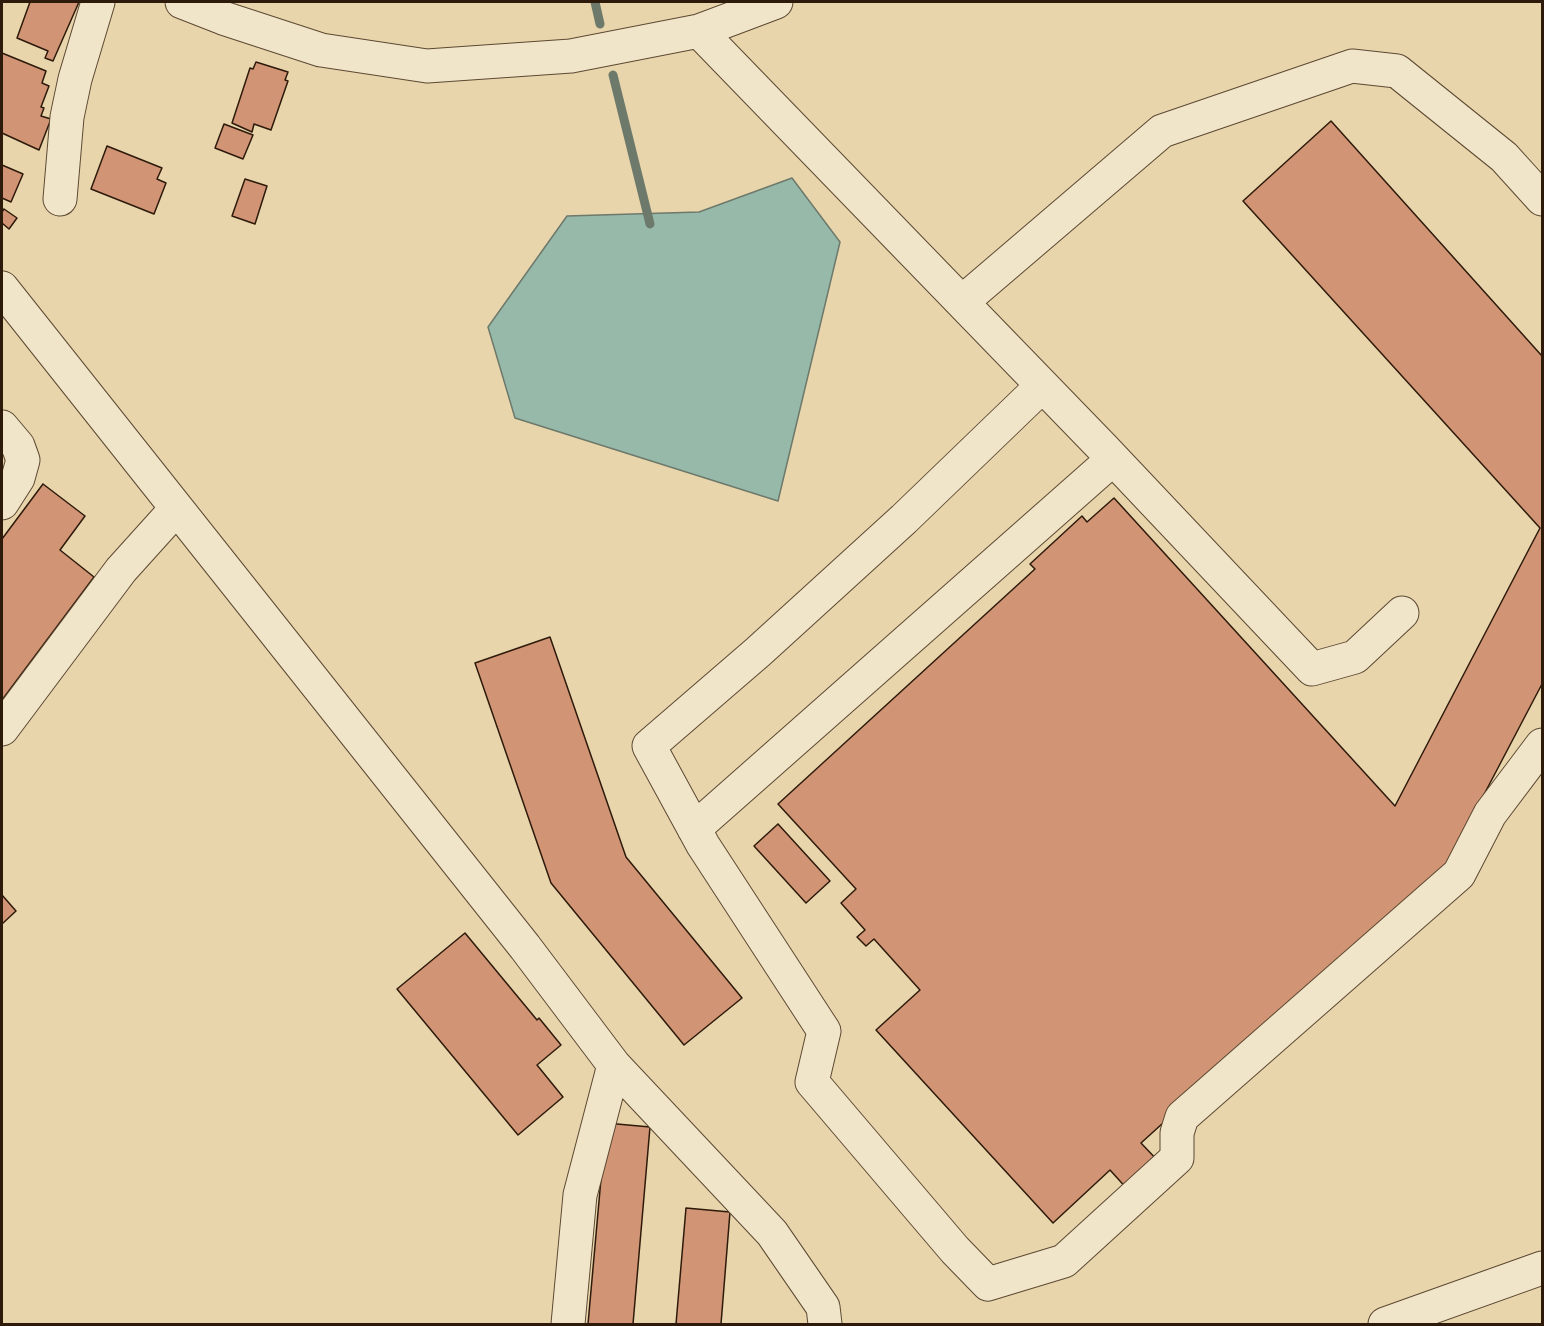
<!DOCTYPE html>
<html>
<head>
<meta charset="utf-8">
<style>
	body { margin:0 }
	#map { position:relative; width:1544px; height:1326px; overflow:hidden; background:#e8d5ac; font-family:"Libre Caslon Text",serif }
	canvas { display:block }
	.frame { position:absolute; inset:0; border:3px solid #2d1a0a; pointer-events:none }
</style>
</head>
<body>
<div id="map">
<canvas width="1544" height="1326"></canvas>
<div class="frame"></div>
</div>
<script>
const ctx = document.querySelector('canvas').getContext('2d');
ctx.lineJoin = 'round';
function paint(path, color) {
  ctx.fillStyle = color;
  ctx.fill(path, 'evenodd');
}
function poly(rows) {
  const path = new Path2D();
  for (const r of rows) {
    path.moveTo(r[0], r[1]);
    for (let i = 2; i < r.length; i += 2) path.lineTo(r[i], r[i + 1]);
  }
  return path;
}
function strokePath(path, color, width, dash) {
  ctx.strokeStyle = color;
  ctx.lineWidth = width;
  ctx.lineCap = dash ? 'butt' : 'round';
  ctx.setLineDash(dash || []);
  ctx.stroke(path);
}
const water = poly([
	[792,178,840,242,778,501,515,418,488,327,567,216,699,212,792,178]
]);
paint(water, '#97b9aa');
strokePath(water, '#6d796a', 1.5);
strokePath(poly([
	[595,2,600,24],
	[613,75,650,224]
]), '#6d796a', 9);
const building = poly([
	[30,2,79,2,53,61,45,58,48,51,17,38,30,2],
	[2,53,46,71,42,83,49,86,41,107,44,108,41,116,51,119,39,150,2,133,2,53],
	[256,62,288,72,285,80,288,81,271,130,254,124,252,132,232,123,250,68,253,69,256,62],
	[1331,121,1542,356,1542,684,1447,865,1141,1143,1160,1163,1129,1191,1110,1170,1053,1223,876,1030,920,990,874,939,866,946,857,937,865,930,841,903,856,889,778,804,1035,569,1030,564,1082,516,1087,522,1114,498,1395,806,1540,528,1243,201,1331,121],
	[224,124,253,135,243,159,215,148,224,124],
	[107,146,162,168,157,179,166,183,154,214,91,189,107,146],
	[2,165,23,174,11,202,2,198,2,165],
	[245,179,267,186,255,224,232,216,245,179],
	[4,209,17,218,9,229,2,223,2,212,4,209],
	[43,484,85,516,60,550,94,577,2,700,2,539,43,484],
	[550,637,626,857,742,998,684,1045,551,883,475,663,550,637],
	[778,824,830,881,806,903,754,846,778,824],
	[2,895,16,911,2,924,2,895],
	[465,933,537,1020,539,1018,561,1045,537,1065,563,1097,518,1135,397,989,465,933],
	[606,1123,650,1127,633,1324,588,1324,606,1123],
	[686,1208,730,1212,721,1324,676,1324,686,1208]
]);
paint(building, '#d19475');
strokePath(building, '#2d1a0a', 1.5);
const minor = poly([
	[182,2,223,18,321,50,427,66,571,56,699,31,776,2],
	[699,31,1104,449,1312,669,1355,657,1402,613],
	[60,199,67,117,75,79,98,2],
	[2,288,525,947,614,1065],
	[962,302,1162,131,1352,66,1397,71,1504,157,1542,199],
	[1042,386,904,519,758,652,649,746,703,845,824,1031,812,1082,955,1250,988,1284,1064,1261,1177,1158,1177,1133,1182,1117,1459,874,1490,814,1542,745],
	[2,427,18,446,23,460,18,478,2,503],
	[2,729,121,570,176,509],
	[694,829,1113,459],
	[568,1324,580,1195,614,1065,772,1233,823,1307,825,1324],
	[1385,1324,1542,1268]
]);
strokePath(minor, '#5c4932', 35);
strokePath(minor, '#f0e4c9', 33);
</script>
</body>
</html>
